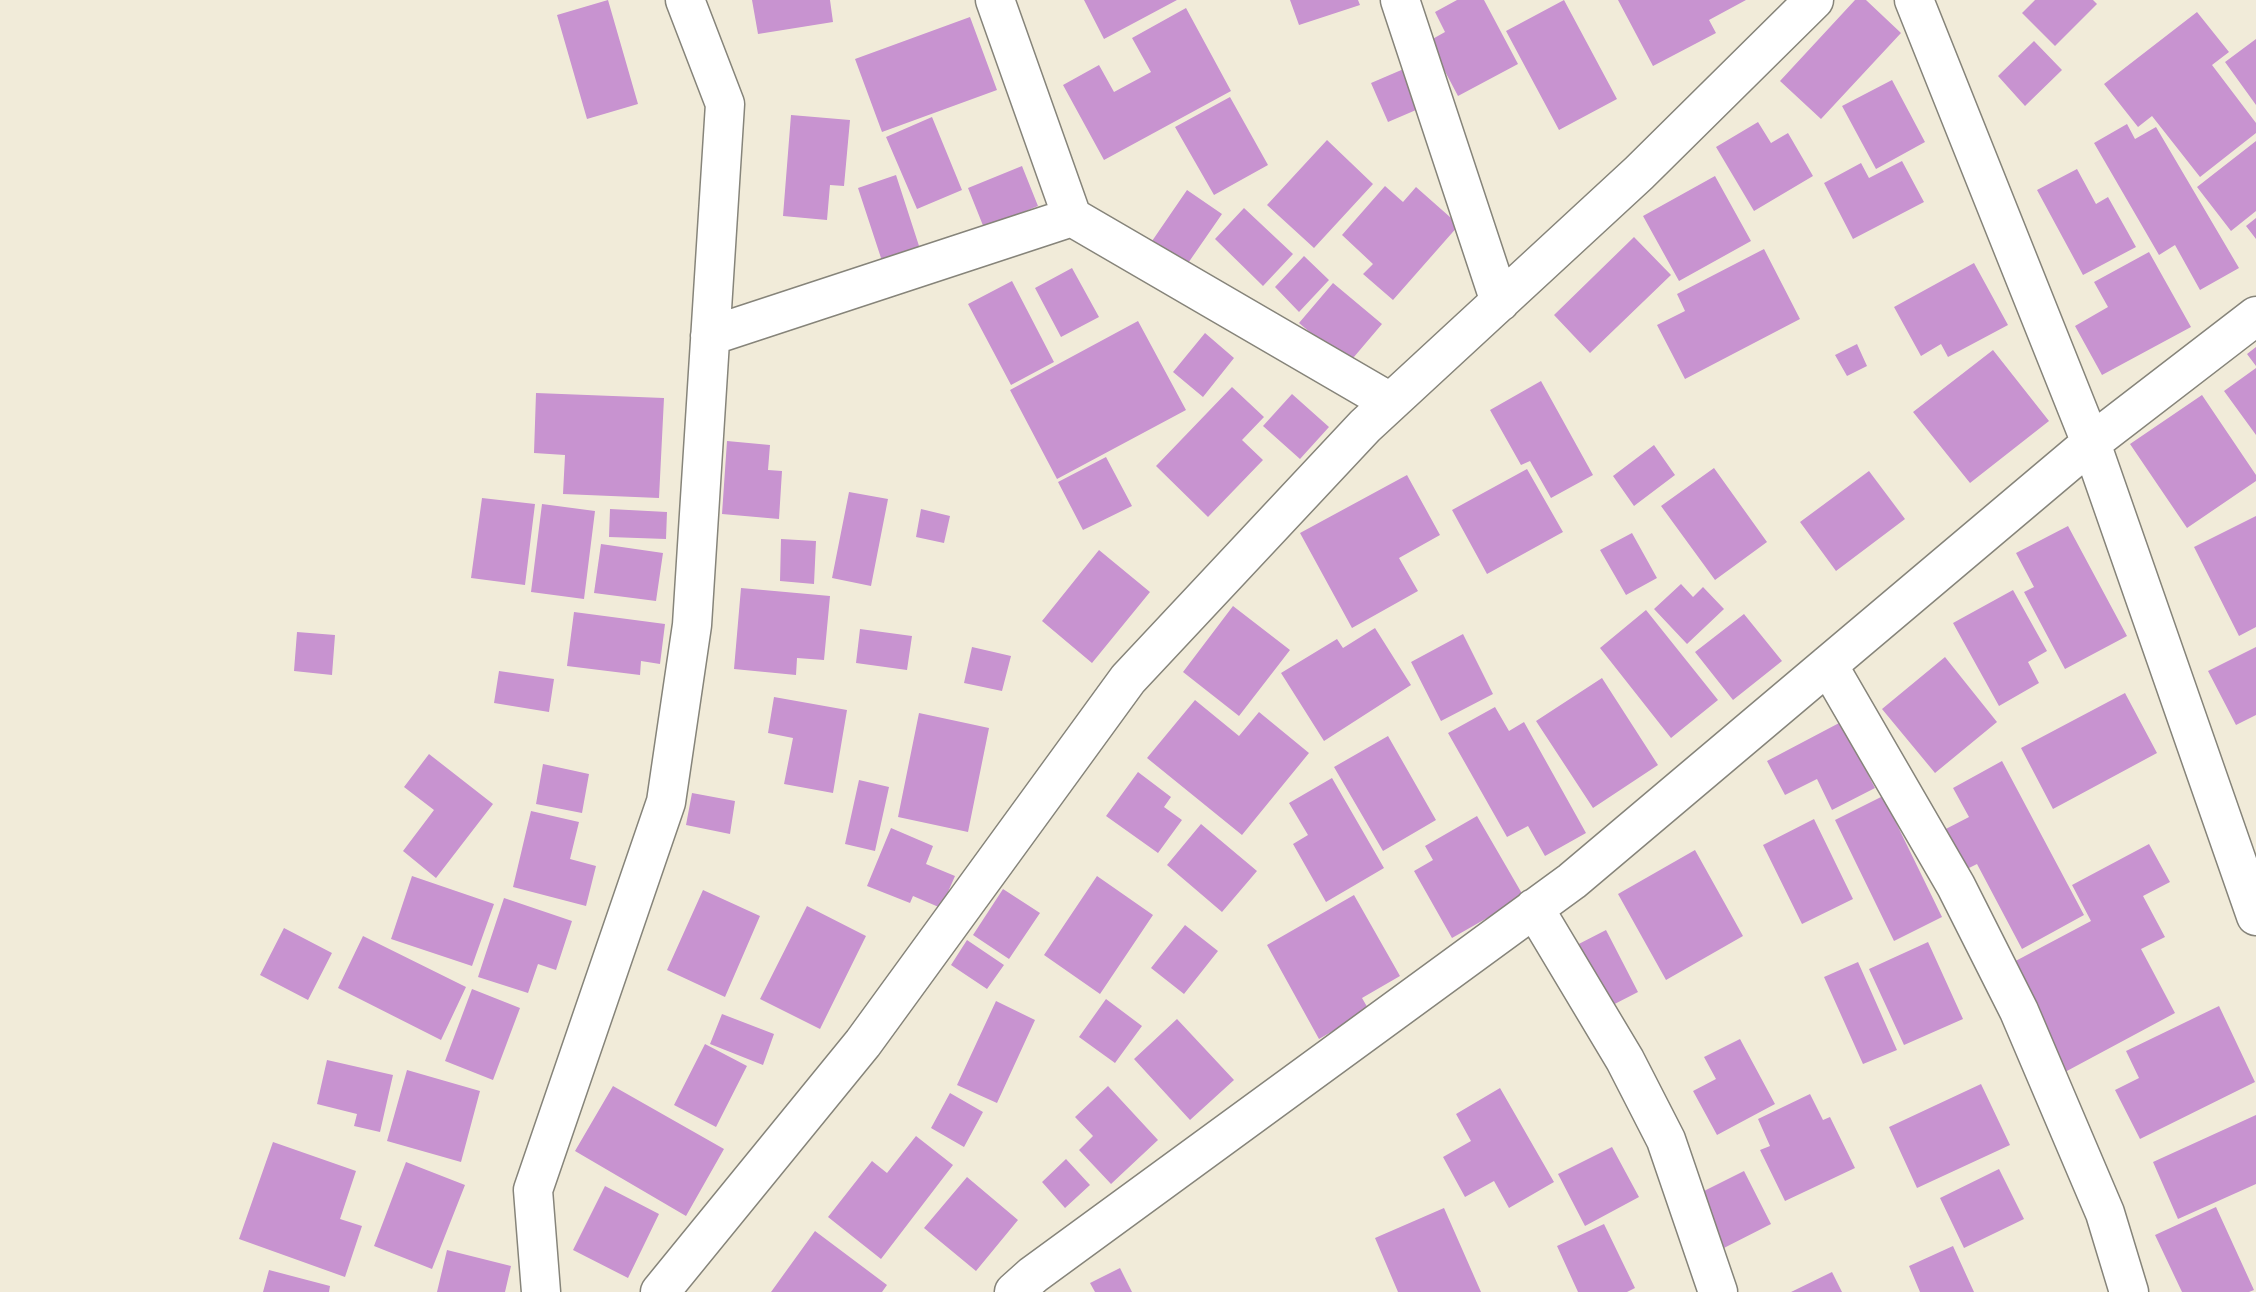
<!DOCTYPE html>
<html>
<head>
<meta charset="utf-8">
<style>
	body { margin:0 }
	canvas { display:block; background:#f1ebd9 }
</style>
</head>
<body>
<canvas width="2256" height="1292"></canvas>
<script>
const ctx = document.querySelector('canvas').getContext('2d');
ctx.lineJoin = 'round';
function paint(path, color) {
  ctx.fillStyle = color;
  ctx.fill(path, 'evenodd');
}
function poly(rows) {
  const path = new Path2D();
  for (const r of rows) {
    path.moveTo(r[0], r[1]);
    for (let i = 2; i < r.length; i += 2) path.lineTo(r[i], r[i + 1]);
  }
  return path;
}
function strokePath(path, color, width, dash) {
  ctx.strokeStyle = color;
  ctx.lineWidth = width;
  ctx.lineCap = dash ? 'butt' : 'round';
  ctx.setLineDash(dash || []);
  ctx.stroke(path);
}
paint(poly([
	[608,0,638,104,587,119,557,15],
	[752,0,830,0,833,22,758,34],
	[1084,0,1177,0,1104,39],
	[1290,0,1358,0,1360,5,1299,25],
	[1457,0,1484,0,1518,64,1458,96,1429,41,1445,32,1435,12],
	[1564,0,1617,99,1559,130,1506,31],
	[1618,0,1746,0,1709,20,1716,33,1653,66],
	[1855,0,1866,0,1901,33,1821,119,1780,81],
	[2035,0,2093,0,2097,4,2055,46,2022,13],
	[1186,8,1231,91,1104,160,1063,85,1099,65,1114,92,1151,72,1132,38],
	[2197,12,2229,52,2212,65,2256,123,2256,133,2200,177,2152,116,2138,127,2104,84],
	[970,17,997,90,882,132,855,59],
	[2256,39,2256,105,2225,62],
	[2034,41,2062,70,2025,106,1998,76],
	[1413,65,1430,104,1388,122,1371,83],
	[1892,80,1925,142,1876,169,1842,106],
	[1230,97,1268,165,1214,195,1175,127],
	[791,115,850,120,844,186,830,185,827,220,783,216],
	[932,117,962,190,917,209,886,137],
	[1758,122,1771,143,1788,133,1813,176,1754,211,1716,147],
	[2127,124,2135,139,2156,127,2239,268,2200,290,2175,245,2159,255,2094,143],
	[1327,140,1373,184,1314,248,1267,205],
	[2256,141,2256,211,2231,231,2197,187],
	[1902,161,1924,202,1853,239,1824,183,1861,163,1869,178],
	[1022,166,1038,206,984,228,968,188],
	[2077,169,2096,204,2108,197,2136,247,2083,275,2037,190],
	[896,175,920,249,882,261,858,188],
	[1715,176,1751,241,1679,281,1643,216],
	[1385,186,1403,202,1416,187,1459,225,1393,300,1363,274,1373,264,1342,235],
	[1187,190,1222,214,1184,269,1150,244],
	[1244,208,1293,254,1263,286,1215,239],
	[2256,218,2256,239,2246,226],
	[1634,237,1671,275,1590,353,1554,315],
	[1764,249,1800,319,1685,379,1657,325,1685,311,1677,294],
	[2149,252,2191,327,2102,375,2075,326,2108,307,2094,282],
	[1304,256,1329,280,1299,312,1275,287],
	[1974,263,2008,325,1948,357,1941,344,1921,356,1894,307],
	[1072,268,1099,317,1061,337,1035,288],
	[1012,281,1054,362,1011,385,968,304],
	[1333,283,1382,324,1348,364,1299,323],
	[1138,321,1186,410,1057,479,1010,390],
	[1205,333,1234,358,1203,397,1173,372],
	[1857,344,1867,366,1847,376,1835,355],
	[2256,347,2256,366,2247,354],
	[1993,350,2049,421,1970,483,1913,412],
	[2256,368,2256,435,2224,391],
	[1541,381,1593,475,1551,498,1530,461,1521,465,1490,410],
	[1232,387,1264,417,1242,440,1263,460,1208,517,1156,466],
	[536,393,664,398,659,498,563,494,565,455,534,453],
	[1292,394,1329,427,1300,459,1263,426],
	[2202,395,2256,475,2256,481,2187,528,2130,444],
	[727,441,770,445,768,470,782,471,779,519,722,514],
	[1654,445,1675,475,1634,506,1613,476],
	[1106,457,1132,506,1083,530,1058,482],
	[1714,468,1767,542,1715,580,1661,506],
	[1527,469,1563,532,1487,574,1452,510],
	[1869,471,1905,519,1836,571,1800,522],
	[1407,475,1440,535,1399,558,1418,591,1352,628,1300,533],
	[849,492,888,499,871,586,832,578],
	[482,498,535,504,525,585,471,578],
	[542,504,595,511,584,599,531,592],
	[610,509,667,512,666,539,609,537],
	[921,509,950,516,944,543,916,537],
	[2256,516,2256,627,2239,636,2194,547],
	[2068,526,2127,636,2065,669,2024,592,2034,587,2016,553],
	[1632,533,1657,578,1626,595,1600,550],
	[781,539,816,541,814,584,780,581],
	[601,544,663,553,656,601,594,593],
	[1099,550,1150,592,1092,663,1042,621],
	[1681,584,1693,597,1703,587,1724,609,1687,644,1654,609],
	[741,588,830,596,824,660,797,658,796,675,734,669],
	[2013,590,2047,651,2028,662,2039,683,1999,706,1953,623],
	[1233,606,1290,650,1239,716,1183,672],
	[1646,610,1718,700,1671,738,1600,648],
	[574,612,665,624,660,664,641,661,640,675,567,666],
	[1744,614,1782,661,1733,700,1695,652],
	[1375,628,1411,685,1324,741,1281,673,1337,639,1343,648],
	[860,629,912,636,907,670,856,663],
	[297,632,335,635,332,675,294,671],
	[1463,634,1493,694,1441,721,1411,662],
	[972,647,1011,656,1002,691,964,683],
	[2256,647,2256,715,2236,725,2208,671],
	[1945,657,1997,722,1935,773,1882,709],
	[499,671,554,679,549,712,494,703],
	[1602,678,1658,765,1593,808,1536,721],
	[2125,693,2157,753,2053,809,2021,748],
	[774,697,847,710,833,793,784,784,793,738,768,733],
	[1195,700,1239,736,1259,712,1309,753,1242,835,1147,758],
	[1495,707,1509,731,1524,722,1586,833,1545,856,1528,826,1507,837,1448,733],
	[919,713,989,728,968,832,898,817],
	[1841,722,1875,788,1832,810,1817,779,1785,795,1767,761],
	[1388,736,1436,820,1383,851,1334,767],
	[429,754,493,804,436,878,403,851,434,810,404,787],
	[2002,761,2084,915,2022,949,1977,864,1961,872,1940,832,1969,817,1953,788],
	[543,764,589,774,582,813,536,804],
	[1138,772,1171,797,1164,807,1182,820,1158,853,1106,816],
	[1332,778,1384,868,1326,902,1293,844,1308,835,1289,803],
	[859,780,889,787,875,851,845,844],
	[692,793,735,801,730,834,686,825],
	[1883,796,1942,917,1894,941,1835,820],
	[531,811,579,822,570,859,596,866,586,906,513,887],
	[1477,816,1524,897,1452,938,1414,871,1433,860,1425,846],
	[1814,819,1853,899,1802,924,1763,845],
	[1201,824,1257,871,1222,912,1167,865],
	[891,828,933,846,926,864,955,876,941,908,913,896,910,903,867,886],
	[2149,844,2170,882,2143,896,2165,937,2141,949,2175,1013,2065,1072,2008,965,2091,921,2072,885],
	[1695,850,1743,936,1666,980,1618,894],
	[412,876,494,904,472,966,391,939],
	[1097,876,1153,915,1100,994,1044,955],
	[1003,889,1040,913,1009,959,973,935],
	[703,890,760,916,725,997,667,970],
	[1354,895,1400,976,1362,998,1369,1010,1319,1039,1267,945],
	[504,898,572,921,556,970,538,964,528,993,478,977],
	[807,906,866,936,820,1029,760,999],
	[1185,925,1218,951,1184,994,1151,968],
	[284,928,332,953,308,1000,260,975],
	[1606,930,1638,992,1601,1011,1569,949],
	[363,936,466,987,441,1040,338,988],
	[967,940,1004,965,987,989,951,965],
	[1928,942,1963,1019,1904,1045,1869,969],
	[1858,962,1897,1050,1863,1064,1824,977],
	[472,989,520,1008,493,1080,445,1061],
	[1106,999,1142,1026,1115,1063,1079,1037],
	[996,1001,1035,1020,997,1103,957,1085],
	[2219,1006,2255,1082,2140,1139,2115,1090,2139,1078,2126,1051],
	[722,1014,774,1034,763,1065,710,1044],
	[1177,1019,1234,1080,1190,1120,1134,1059],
	[1740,1039,1775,1104,1717,1135,1693,1091,1716,1079,1704,1057],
	[705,1044,747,1066,716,1127,674,1105],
	[327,1060,393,1075,380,1132,354,1126,357,1114,317,1104],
	[407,1070,480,1091,461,1162,387,1141],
	[1981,1084,2010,1145,1917,1188,1889,1127],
	[613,1086,724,1149,686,1216,575,1151],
	[1108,1086,1158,1140,1111,1184,1079,1150,1093,1136,1075,1117],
	[1500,1088,1554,1182,1509,1208,1494,1181,1465,1197,1443,1157,1471,1141,1456,1114],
	[950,1093,983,1112,964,1147,931,1128],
	[1810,1094,1823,1120,1830,1117,1855,1168,1785,1201,1760,1150,1770,1146,1758,1119],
	[2256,1115,2256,1184,2178,1219,2153,1162],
	[916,1136,953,1165,881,1259,828,1217,872,1161,887,1173],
	[273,1142,356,1171,340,1219,362,1226,345,1277,239,1239],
	[1612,1147,1639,1197,1585,1226,1558,1174],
	[1066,1159,1090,1185,1065,1208,1042,1182],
	[406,1162,465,1185,432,1269,374,1246],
	[1999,1169,2024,1219,1964,1248,1940,1198],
	[1744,1171,1771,1224,1718,1251,1690,1198],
	[967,1177,1018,1220,976,1271,924,1228],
	[605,1186,659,1214,628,1278,573,1250],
	[2216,1207,2254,1290,2249,1292,2182,1292,2155,1235],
	[1444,1208,1481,1292,1398,1292,1375,1238],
	[1604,1224,1635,1288,1627,1292,1578,1292,1557,1246],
	[815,1231,887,1285,882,1292,771,1292],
	[1953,1246,1974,1292,1920,1292,1909,1266],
	[447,1250,511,1266,505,1292,437,1292],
	[1120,1268,1132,1292,1095,1292,1090,1283],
	[269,1270,330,1286,329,1292,263,1292],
	[1832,1272,1842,1292,1791,1292]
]), '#c893d0');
const street = poly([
	[1400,0,1500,302],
	[1914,0,2091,443,2256,916],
	[1072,217,1390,402],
	[710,336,1072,217,995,0],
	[1828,665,1956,886,2019,1011,2105,1213,2129,1292],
	[1534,908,1625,1060,1666,1140,1718,1292],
	[541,1292,533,1190,666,802,692,625,725,104,685,0],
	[660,1292,863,1043,1128,679,1365,426,1639,173,1814,0],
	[1014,1292,1033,1275,1572,881,2091,443,2256,316]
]);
strokePath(street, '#86847a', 41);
strokePath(street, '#fff', 38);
</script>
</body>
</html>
